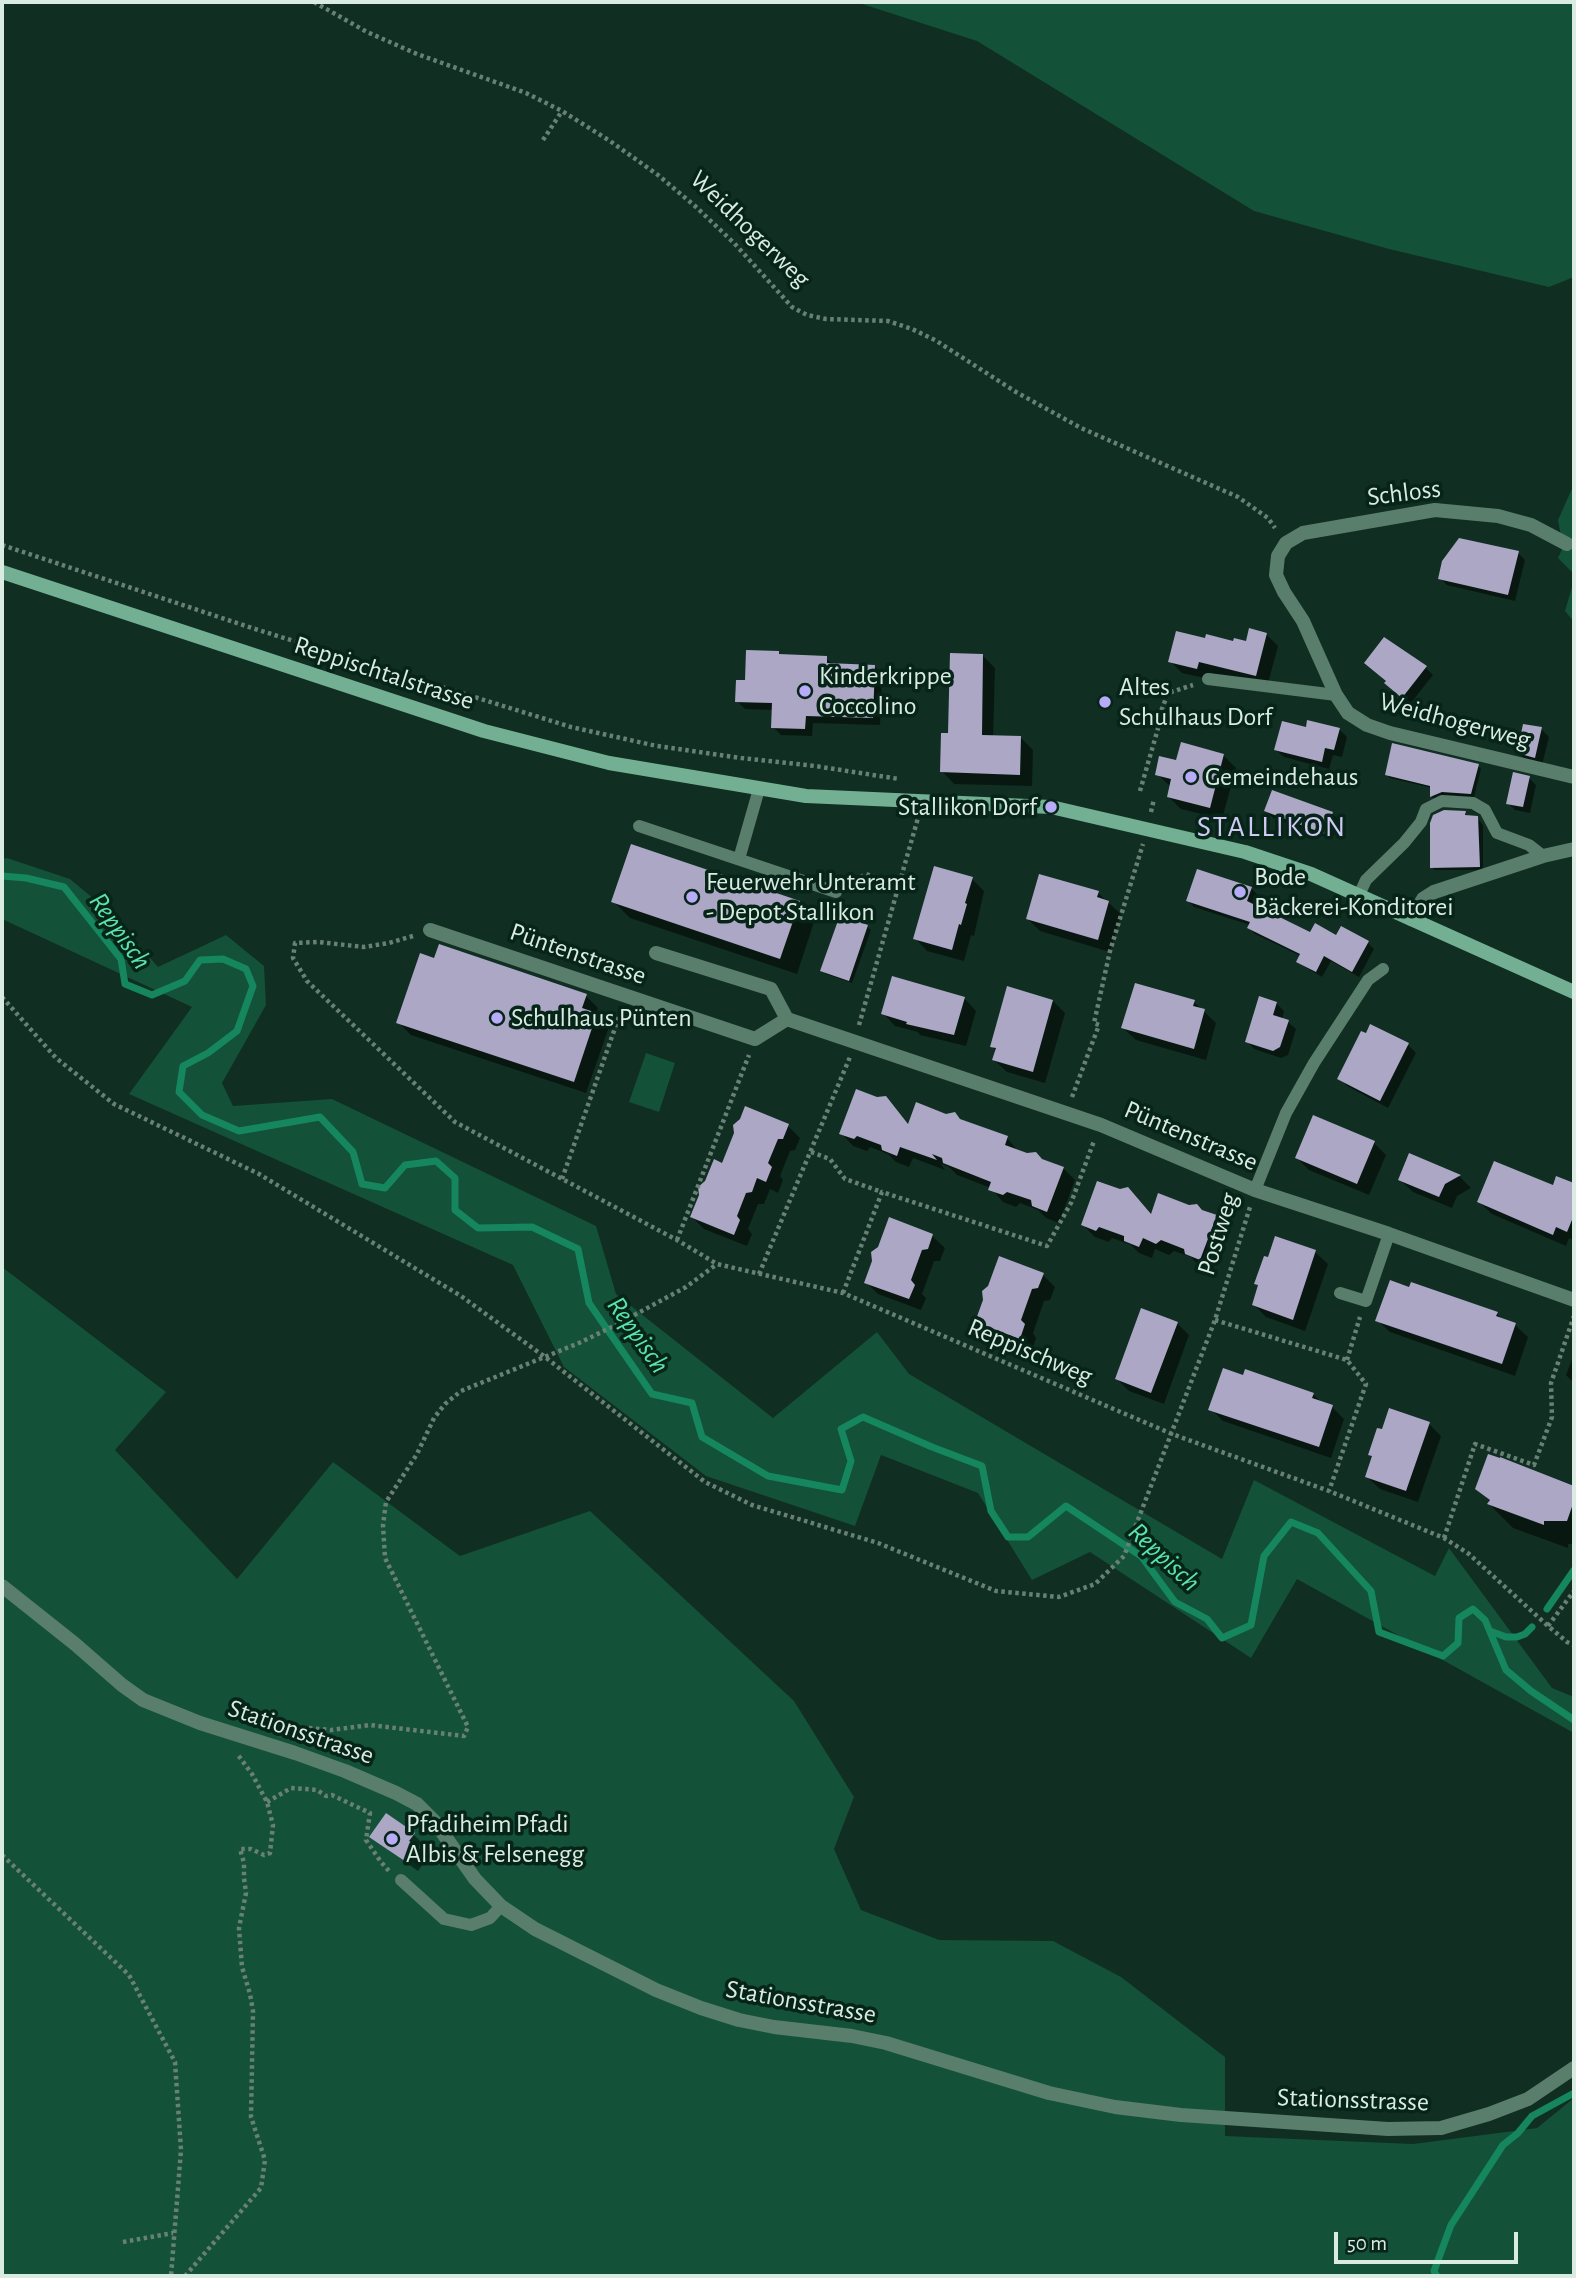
<!DOCTYPE html>
<html>
<head>
<meta charset="utf-8">
<style>
	body { margin:0 }
	#map { position:relative; width:1576px; height:2278px; overflow:hidden; background:#102e21; font-family:"Alegreya Sans",sans-serif }
	canvas { display:block }
	.frame { position:absolute; inset:0; border:4px solid #daebe2; pointer-events:none }
	.scale { position:absolute; left:1334px; top:2232px; width:184px; height:32px; box-sizing:border-box; border:4px solid #daebe2; border-top:0; padding-left:9px; font-size:21px; line-height:24px; white-space:nowrap; color:#daebe2; -webkit-text-stroke:5px #062418; paint-order:stroke }
</style>
</head>
<body>
<div id="map">
<canvas width="1576" height="2278"></canvas>
<div class="frame"></div>
<div class="scale">50 m</div>
</div>
<script>
const ctx = document.querySelector('canvas').getContext('2d');
ctx.lineJoin = 'round';
function paint(path, color) {
  ctx.fillStyle = color;
  ctx.fill(path, 'evenodd');
}
function poly(rows) {
  const path = new Path2D();
  for (const r of rows) {
    path.moveTo(r[0], r[1]);
    for (let i = 2; i < r.length; i += 2) path.lineTo(r[i], r[i + 1]);
  }
  return path;
}
function strokePath(path, color, width, dash) {
  ctx.strokeStyle = color;
  ctx.lineWidth = width;
  ctx.lineCap = dash ? 'butt' : 'round';
  ctx.setLineDash(dash || []);
  ctx.stroke(path);
}
function label(font, color, halo, rows, align = 'center') {
  ctx.font = font + ' "Alegreya Sans",sans-serif';
  ctx.lineWidth = 7;
  ctx.setLineDash([]);
  ctx.textBaseline = 'middle';
  ctx.strokeStyle = halo;
  ctx.fillStyle = color;
  for (const [text, x, y, turn = 0] of rows) {
    ctx.save();
    ctx.translate(x, y);
    ctx.rotate((+turn || 0) * Math.PI / 180);
    ctx.textAlign = isNaN(turn) ? turn : align;
    if (halo) ctx.strokeText(text, 0, 0);
    ctx.fillText(text, 0, 0);
    ctx.restore();
  }
}
paint(poly([
	[856,2,1574,2,1574,277,1549,287,1389,249,1254,211,977,41],
	[1574,484,1574,574,1558,558,1563,547,1558,520],
	[1574,580,1574,622,1565,611],
	[7,858,70,879,112,914,158,967,226,935,264,966,266,1005,222,1083,233,1106,332,1099,596,1226,616,1294,773,1418,877,1332,909,1374,1222,1559,1254,1480,1435,1576,1449,1548,1552,1688,1574,1697,1574,1733,1297,1579,1251,1658,1090,1552,1032,1580,978,1493,881,1455,855,1526,706,1476,564,1367,513,1265,129,1094,192,1007,2,919,2,859],
	[646,1053,675,1063,659,1112,629,1102],
	[2,1267,166,1392,115,1450,237,1579,333,1462,460,1556,590,1511,794,1701,854,1797,834,1849,861,1910,939,1940,1053,1941,1121,1977,1225,2057,1225,2136,1413,2144,1537,2128,1574,2098,1574,2276,2,2276]
]), '#135139');
paint(poly([
	[1518,553,1525,560,1515,601,1447,585,1440,578],
	[1266,634,1278,646,1267,687,1210,673,1209,679,1182,673,1170,661,1207,640,1247,643],
	[778,653,781,656,826,658,833,665,874,666,882,674,880,725,813,723,812,736,781,735,773,727,774,710,745,709,737,701,746,682],
	[983,656,995,668,993,737,1021,738,1033,750,1032,786,954,784,942,771,950,735],
	[1426,668,1433,675,1410,704,1394,691],
	[1307,729,1339,729,1347,737,1342,757,1333,755,1329,769,1284,757,1276,750],
	[1541,729,1549,737,1542,765,1527,761,1519,753],
	[1223,755,1236,768,1222,819,1181,809,1168,796,1171,787,1157,774,1177,762],
	[1478,766,1481,769,1474,797,1446,795,1435,800,1432,796,1432,788,1390,778,1387,775],
	[1529,778,1536,785,1530,813,1515,810,1508,803],
	[1273,792,1332,814,1339,820,1332,839,1273,818,1266,811],
	[1465,813,1469,817,1475,816,1483,825,1483,870,1435,870,1431,867],
	[972,879,984,891,974,936,971,935,964,961,927,951,915,938],
	[1251,888,1257,894,1253,906,1311,935,1336,937,1342,928,1368,943,1374,949,1359,977,1331,961,1322,977,1305,967,1298,961,1301,956,1255,934,1249,928,1250,925,1194,907,1188,901],
	[1098,893,1121,914,1110,952,1040,931,1028,919],
	[613,901,799,903,815,919,797,974,630,918],
	[867,927,871,930,852,983,826,974,822,971],
	[586,996,598,1008,596,1014,609,1027,586,1093,411,1035,398,1022],
	[964,998,976,1011,966,1046,920,1035,918,1032,895,1026,883,1013],
	[1053,1001,1065,1013,1045,1083,1007,1072,994,1060,997,1051,992,1046],
	[1194,1002,1216,1023,1206,1060,1136,1040,1123,1028],
	[1276,1003,1284,1011,1282,1020,1288,1022,1296,1029,1288,1055,1281,1058,1254,1049,1247,1041],
	[1371,1027,1408,1045,1416,1053,1388,1108,1347,1086,1339,1078],
	[885,1098,909,1125,961,1121,1007,1138,1019,1152,1063,1168,1075,1180,1059,1223,1046,1218,1038,1210,1020,1203,1016,1207,1003,1202,991,1188,957,1175,949,1167,940,1163,945,1170,913,1158,909,1167,896,1162,888,1154,870,1147,867,1151,853,1146,841,1133,877,1099],
	[788,1126,800,1138,795,1150,790,1151,780,1176,783,1180,778,1193,770,1189,764,1204,758,1204,748,1229,752,1234,747,1246,704,1229,692,1217,723,1165],
	[1374,1143,1386,1155,1369,1195,1309,1170,1297,1158],
	[1410,1155,1460,1177,1471,1188,1457,1196,1452,1208,1413,1192,1400,1180],
	[1557,1178,1574,1185,1574,1241,1569,1238,1566,1246,1492,1214,1479,1202,1554,1188],
	[1203,1212,1216,1217,1228,1229,1212,1271,1199,1266,1191,1257,1174,1251,1169,1255,1155,1249,1152,1258,1139,1253,1131,1245,1112,1238,1109,1242,1095,1237,1083,1225],
	[932,1236,945,1248,940,1261,934,1261,922,1294,926,1298,921,1310,878,1294,866,1282],
	[1276,1239,1315,1252,1328,1264,1305,1331,1266,1317,1254,1305],
	[1043,1275,1055,1287,1050,1300,1044,1301,1033,1333,1036,1338,1032,1350,989,1334,977,1322],
	[1497,1314,1504,1321,1515,1325,1528,1337,1515,1376,1390,1332,1377,1320],
	[1177,1323,1189,1335,1164,1404,1129,1391,1117,1379],
	[1574,1354,1574,1383,1566,1375],
	[1313,1394,1322,1403,1332,1407,1344,1419,1331,1458,1223,1421,1211,1409],
	[1429,1424,1441,1436,1418,1502,1380,1489,1367,1477,1374,1458,1370,1454],
	[1502,1459,1574,1487,1574,1544,1568,1544,1568,1548,1513,1528,1489,1504,1491,1501,1477,1488],
	[414,1835,421,1842,417,1849,427,1858,418,1871,380,1844,372,1836]
]), '#0007');
strokePath(poly([
	[2,876,26,878,64,887,121,959,125,984,152,995,185,981,200,960,223,959,246,969,253,986,237,1031,208,1053,183,1066,179,1092,202,1115,239,1131,320,1117,353,1152,362,1184,385,1188,405,1165,436,1161,455,1178,455,1210,478,1228,532,1227,578,1249,589,1303,652,1394,692,1403,702,1437,768,1476,842,1490,851,1461,841,1429,863,1417,932,1447,982,1466,991,1511,1008,1537,1028,1537,1066,1506,1141,1556,1175,1602,1207,1619,1222,1638,1251,1625,1264,1556,1291,1522,1318,1533,1371,1591,1379,1632,1443,1656,1458,1643,1459,1618,1473,1609,1485,1620,1506,1670,1531,1691,1574,1720],
	[1547,1609,1574,1570],
	[1490,1631,1506,1637,1517,1637,1525,1634,1532,1627],
	[1437,2276,1434,2271,1451,2225,1503,2145,1518,2133,1532,2116,1574,2093]
]), '#15865e', 7);
paint(poly([
	[1459,538,1519,551,1508,595,1438,579,1442,561],
	[1249,628,1267,633,1256,676,1199,662,1197,669,1168,662,1176,631,1205,638,1206,634,1233,641,1234,638,1246,641],
	[1384,637,1427,666,1402,698,1384,683,1386,681,1364,663],
	[746,650,779,651,779,654,827,656,827,663,875,665,873,718,806,716,805,729,771,728,772,703,735,702,736,680,745,680],
	[950,653,983,654,982,735,1021,736,1020,775,940,772,941,733,948,733],
	[1307,720,1340,728,1334,750,1325,748,1322,762,1274,750,1282,721,1306,727],
	[1523,724,1542,727,1535,758,1517,753],
	[1181,742,1224,754,1210,808,1167,797,1171,779,1155,775,1159,756,1176,760],
	[1392,743,1479,764,1471,794,1442,792,1430,797,1430,786,1385,775],
	[1513,772,1530,776,1523,807,1506,804],
	[1272,790,1333,812,1325,834,1264,811],
	[1444,810,1466,811,1465,815,1478,816,1480,867,1430,868,1430,823,1433,815],
	[631,844,800,901,780,959,611,902],
	[934,866,973,877,965,903,967,904,961,925,959,924,952,950,913,939],
	[1197,869,1252,887,1247,901,1310,932,1315,923,1336,935,1341,926,1369,941,1352,972,1324,956,1316,972,1296,962,1300,954,1247,928,1250,922,1186,901],
	[1039,874,1099,891,1097,897,1109,901,1098,940,1026,919],
	[840,915,868,925,849,981,820,971],
	[439,944,587,994,582,1008,597,1013,574,1082,396,1023,420,953,434,958],
	[892,976,965,997,954,1035,906,1024,907,1022,881,1014],
	[1135,983,1195,1000,1193,1006,1205,1009,1194,1049,1121,1028],
	[1007,986,1053,1000,1033,1072,992,1060,996,1048,990,1047],
	[1259,996,1277,1002,1273,1015,1289,1020,1280,1047,1273,1051,1245,1042],
	[1370,1024,1409,1043,1380,1101,1337,1079,1361,1031,1366,1033],
	[856,1089,877,1097,886,1096,908,1124,916,1102,946,1114,955,1112,960,1119,1008,1136,1005,1145,1027,1153,1036,1152,1042,1159,1064,1167,1047,1212,1032,1206,1031,1200,1007,1192,1003,1195,988,1190,991,1182,943,1163,942,1158,932,1154,937,1160,900,1147,897,1156,882,1150,881,1145,857,1136,854,1139,839,1134],
	[745,1106,789,1124,783,1139,778,1139,768,1163,772,1167,766,1182,757,1178,752,1192,746,1193,737,1216,740,1220,734,1235,690,1217,699,1195,698,1187,705,1181,714,1159,722,1163,734,1133,733,1125,740,1119],
	[1313,1115,1375,1141,1357,1184,1295,1158],
	[1409,1153,1461,1175,1445,1184,1439,1197,1398,1180],
	[1494,1161,1553,1185,1556,1176,1574,1183,1574,1215,1567,1232,1556,1227,1553,1235,1477,1202],
	[1097,1181,1120,1189,1128,1187,1151,1214,1158,1193,1189,1205,1197,1204,1202,1210,1217,1215,1200,1260,1185,1254,1184,1249,1161,1240,1156,1244,1143,1238,1139,1247,1124,1241,1124,1236,1099,1227,1096,1231,1081,1225],
	[889,1217,933,1234,928,1249,922,1250,911,1280,915,1285,909,1299,864,1283,872,1261,871,1252,878,1247],
	[1275,1236,1316,1250,1293,1320,1252,1305,1258,1285,1254,1284,1264,1256,1268,1257],
	[999,1256,1044,1273,1038,1288,1032,1289,1021,1320,1025,1324,1020,1339,975,1322,983,1300,982,1291,988,1286],
	[1390,1280,1409,1287,1411,1282,1498,1312,1496,1316,1516,1323,1502,1364,1375,1321],
	[1141,1308,1178,1322,1151,1393,1115,1379],
	[1223,1368,1243,1375,1245,1369,1314,1393,1312,1398,1333,1405,1319,1447,1208,1410],
	[1389,1408,1430,1422,1406,1491,1365,1477,1372,1456,1368,1455,1377,1428,1382,1429],
	[1488,1454,1500,1458,1500,1457,1574,1486,1574,1501,1567,1521,1544,1521,1544,1525,1487,1504,1490,1500,1475,1489],
	[386,1813,415,1833,409,1841,420,1848,409,1864,369,1837]
]), '#aba7c5');
strokePath(poly([
	[314,2,367,32,417,54,526,93,562,111,610,141,658,175,695,206,734,243,792,307,807,315,826,319,888,321,912,329,935,340,1016,392,1081,428,1238,497,1268,518,1275,528],
	[543,140,562,111],
	[2,545,252,628,571,727,657,746,741,758,815,766,899,779],
	[1140,791,1161,718,1160,714,1168,693,1193,685],
	[1151,812,1154,799],
	[848,884,866,874,899,886],
	[413,936,389,943,364,947,318,942,295,943,293,958,307,981,455,1122,677,1240,717,1264,843,1293,1172,1434,1329,1491,1444,1538,1469,1554,1548,1626,1567,1642,1574,1645],
	[2,997,56,1058,114,1104,259,1174,461,1296,545,1357,705,1482,752,1505,878,1543,996,1591,1059,1597,1095,1584,1124,1556,1215,1320,1250,1207],
	[859,1025,918,818],
	[1072,1097,1099,1025,1094,1023,1110,951,1143,844],
	[811,1152,830,1159,845,1179,882,1192],
	[562,1179,621,1011],
	[677,1240,749,1055],
	[759,1274,850,1057],
	[843,1293,882,1192,1047,1246,1071,1203,1094,1141],
	[1215,1320,1347,1360,1366,1384,1329,1491],
	[1347,1360,1360,1317],
	[1444,1538,1475,1444,1534,1465,1552,1417,1551,1383,1574,1316],
	[1548,1626,1574,1591],
	[274,1725,331,1730,370,1725,464,1736,468,1727,385,1558,383,1525,386,1502,417,1454,434,1418,445,1404,461,1391,579,1343,616,1325,686,1287,717,1264],
	[267,1802,291,1788,305,1789,317,1790,326,1796,332,1795,370,1813,366,1840,381,1862,389,1871],
	[2,1855,129,1975,175,2062,181,2150,171,2276],
	[123,2242,173,2233],
	[185,2276,261,2188,265,2160,251,2117,253,2011,250,1994,242,1967,239,1928,246,1893,244,1878,244,1863,240,1849,251,1849,264,1855,270,1853,273,1825,267,1802,252,1774,238,1755]
]), '#688075', 4.5, [3.5, 3.5]);
strokePath(poly([
	[1208,679,1336,695],
	[639,826,836,892],
	[739,859,759,789],
	[1359,895,1366,880,1404,843,1421,822,1426,809,1442,801,1473,803,1485,810,1497,833,1529,845,1543,856],
	[1255,1190,1286,1113,1314,1063,1368,980,1383,969],
	[1340,1293,1366,1301,1389,1234],
	[401,1880,444,1919,471,1925,490,1918,501,1906]
]), '#597e6c', 12);
strokePath(poly([
	[1567,544,1531,525,1498,516,1435,510,1303,533,1286,543,1278,556,1276,575,1284,592,1303,621,1336,695,1348,713,1367,725,1390,733,1574,777],
	[1411,919,1423,899,1434,892,1543,856,1574,849],
	[430,930,755,1039,787,1019],
	[656,953,771,989,787,1019,1101,1125,1255,1190,1389,1234,1574,1300]
]), '#597e6c', 14);
strokePath(poly([
	[2,1586,75,1644,122,1685,143,1700,200,1723,295,1753,345,1771,396,1793,417,1804,435,1822,475,1879,501,1906,535,1929,656,1990,701,2008,739,2020,774,2027,852,2036,886,2043,1049,2093,1115,2107,1181,2115,1388,2129,1441,2128,1489,2114,1528,2099,1574,2068]
]), '#597e6c', 14);
strokePath(poly([
	[2,572,484,731,609,763,806,796,1051,807,1245,852,1311,874,1574,992]
]), '#73b093', 14);
for (const [x, y, r, color] of [
	[805,691,7,"#b8abf7"],
	[1105,702,7,"#b8abf7"],
	[1191,777,7,"#b8abf7"],
	[1051,807,7,"#b8abf7"],
	[1240,892,7,"#b8abf7"],
	[692,897,7,"#b8abf7"],
	[497,1018,7,"#b8abf7"],
	[392,1839,7,"#b8abf7"]
]) {
  const dot = new Path2D();
  dot.arc(x, y, r, 0, 2 * Math.PI);
  ctx.fillStyle = color;
  ctx.fill(dot);
  strokePath(dot, '#062418', 2.5);
}
label('26px', '#daebe2', '#062418', [
	["Weidhogerweg",750,229,44],
	["Schloss",1404,493,-7],
	["Reppischtalstrasse",384,673,18],
	["Weidhogerweg",1455,721,15],
	["Püntenstrasse",578,954,19],
	["Püntenstrasse",1191,1136,23],
	["Postweg",1218,1234,-73],
	["Reppischweg",1030,1352,23],
	["Stationsstrasse",301,1732,19],
	["Stationsstrasse",801,2002,10],
	["Stationsstrasse",1353,2100,2]
]);
label('26px', '#daebe2', '#062418', [
	["Kinderkrippe",819,676],
	["Coccolino",819,706],
	["Altes",1119,687],
	["Schulhaus Dorf",1119,717],
	["Gemeindehaus",1205,777],
	["Stallikon Dorf",1037,807,"right"],
	["Bode",1254,877],
	["Bäckerei-Konditorei",1254,907],
	["Feuerwehr Unteramt",706,882],
	["- Depot Stallikon",706,912],
	["Schulhaus Pünten",511,1018],
	["Pfadiheim Pfadi",406,1824],
	["Albis & Felsenegg",406,1854]
], 'left');
label('italic 28px', '#5be2aa', '#062418', [
	["Reppisch",120,931,55],
	["Reppisch",638,1335,55],
	["Reppisch",1164,1557,43]
]);
ctx.letterSpacing = '2px';
label('30px', '#cfc9f4', '#062418', [
	["STALLIKON",1272,827]
]);
ctx.letterSpacing = '0px';
</script>
</body>
</html>
